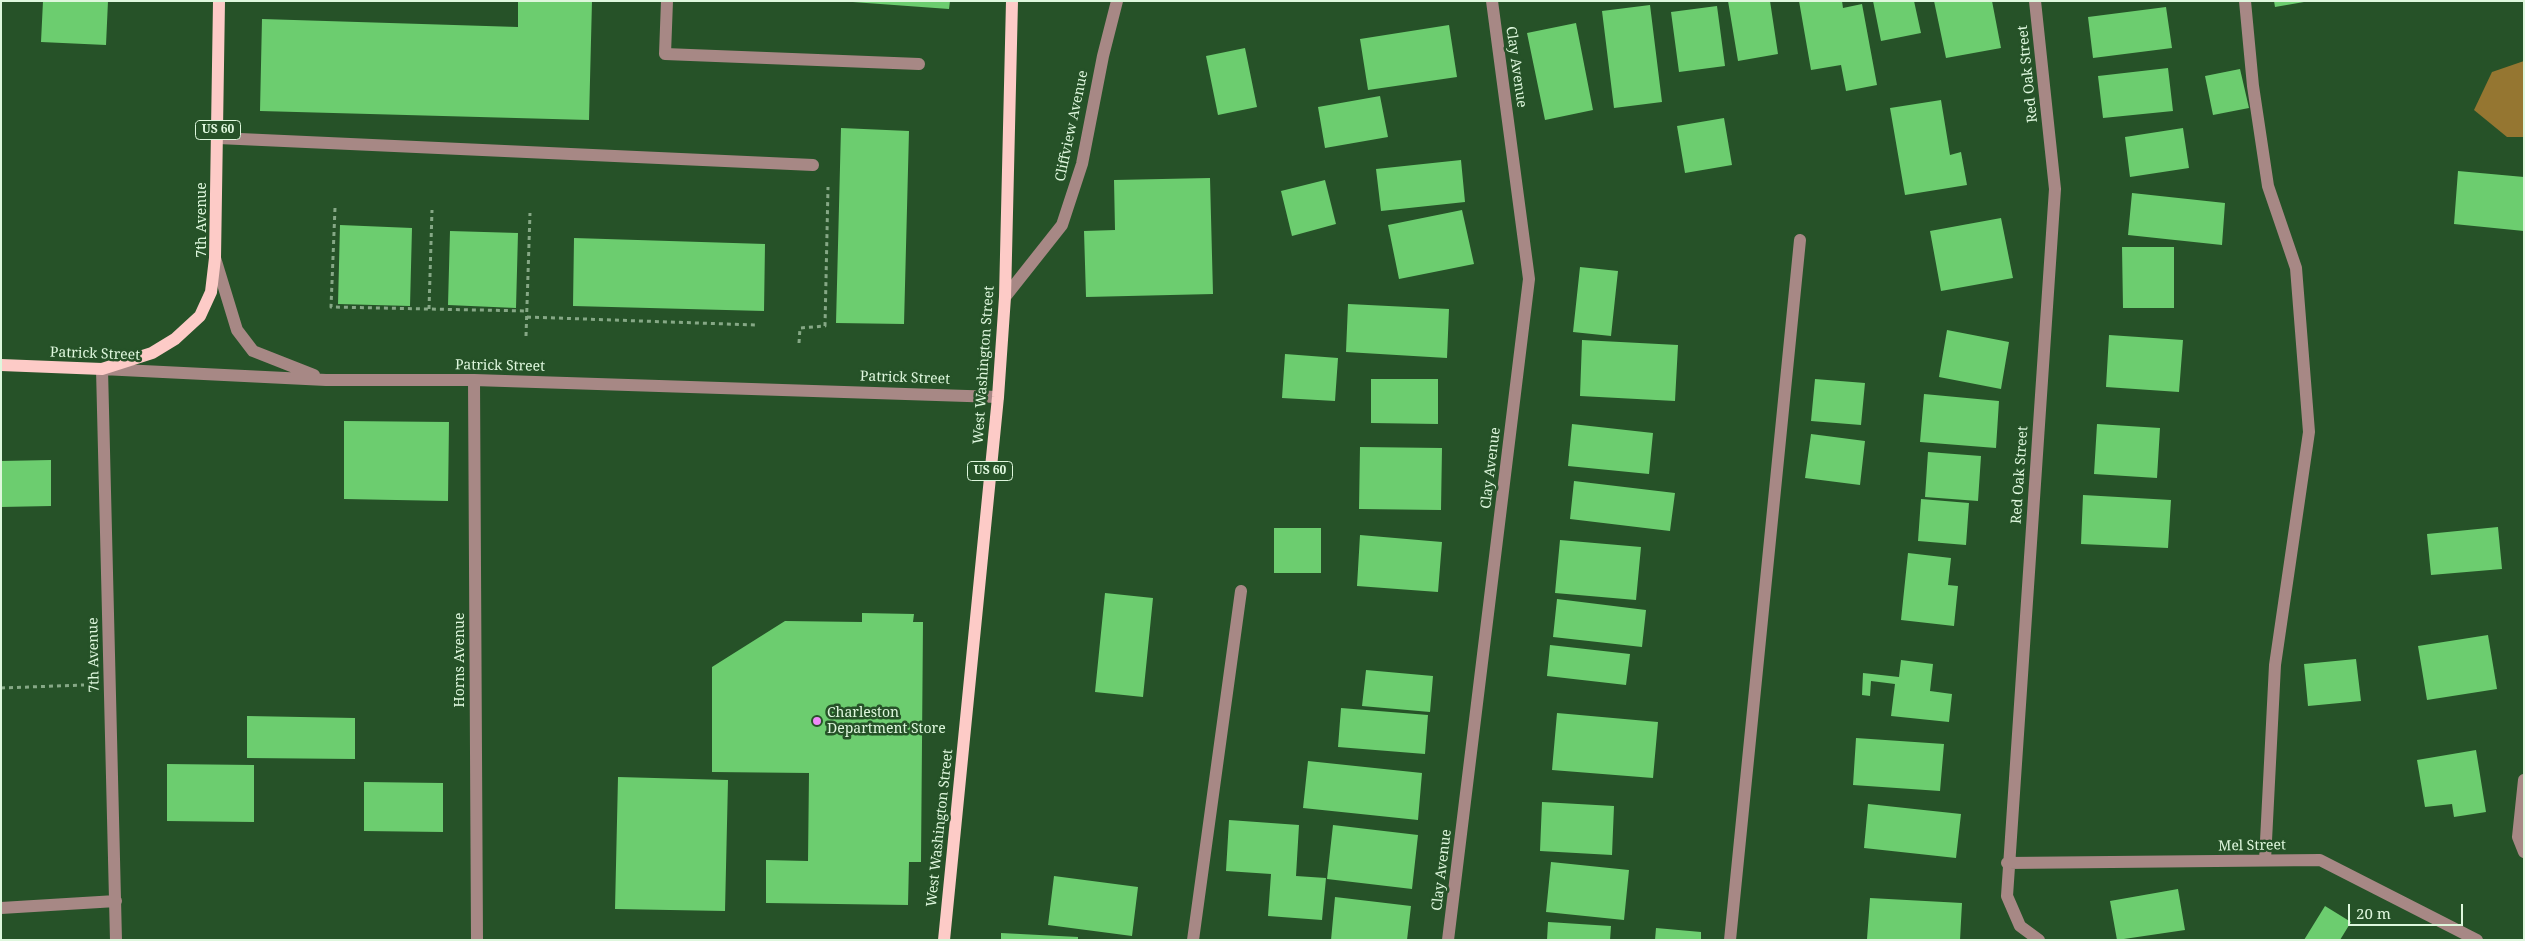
<!DOCTYPE html>
<html>
<head>
<meta charset="utf-8">
<style>
	body { margin:0 }
	#map { position:relative; width:2525px; height:941px; overflow:hidden; background:#265228; font-family:"Noto Serif",serif }
	canvas { display:block }
	.frame { position:absolute; inset:0; border:2px solid #def7dd; pointer-events:none }
	.scale { position:absolute; left:2348px; top:904px; width:115px; height:22px; box-sizing:border-box; border:2px solid #def7dd; border-top:0; padding-left:6px; font-size:15px; line-height:18px; white-space:nowrap; color:#def7dd; -webkit-text-stroke:4px #265228; paint-order:stroke }
</style>
</head>
<body>
<div id="map">
<canvas width="2525" height="941"></canvas>
<div class="frame"></div>
<div class="scale">20 m</div>
</div>
<script>
const ctx = document.querySelector('canvas').getContext('2d');
ctx.lineJoin = 'round';
function paint(path, color) {
  ctx.fillStyle = color;
  ctx.fill(path, 'evenodd');
}
function poly(rows) {
  const path = new Path2D();
  for (const r of rows) {
    path.moveTo(r[0], r[1]);
    for (let i = 2; i < r.length; i += 2) path.lineTo(r[i], r[i + 1]);
  }
  return path;
}
function strokePath(path, color, width, dash) {
  ctx.strokeStyle = color;
  ctx.lineWidth = width;
  ctx.lineCap = dash ? 'butt' : 'round';
  ctx.setLineDash(dash || []);
  ctx.stroke(path);
}
function label(font, color, halo, rows, align = 'center') {
  ctx.font = font + ' "Noto Serif",serif';
  ctx.lineWidth = 5;
  ctx.setLineDash([]);
  ctx.textBaseline = 'middle';
  ctx.strokeStyle = halo;
  ctx.fillStyle = color;
  for (const [text, x, y, turn = 0] of rows) {
    ctx.save();
    ctx.translate(x, y);
    ctx.rotate((+turn || 0) * Math.PI / 180);
    ctx.textAlign = isNaN(turn) ? turn : align;
    if (halo) ctx.strokeText(text, 0, 0);
    ctx.fillText(text, 0, 0);
    ctx.restore();
  }
}
paint(poly([
	[2524,61,2524,137,2507,137,2474,110,2492,72]
]), '#957631');
paint(poly([
	[43,1,108,1,106,45,41,42],
	[518,1,592,1,589,120,260,111,262,19,518,27],
	[839,1,950,1,949,9],
	[1728,1,1770,1,1778,54,1738,61],
	[1799,1,1842,1,1843,8,1862,4,1877,85,1846,91,1841,65,1811,70],
	[1873,1,1914,1,1921,33,1881,41],
	[1934,1,1992,1,2001,48,1946,58],
	[2274,1,2303,1,2304,2,2275,7],
	[1650,5,1662,102,1614,108,1602,11],
	[1717,6,1725,66,1679,72,1671,12],
	[2166,7,2172,48,2093,58,2088,17],
	[1576,23,1593,110,1545,120,1527,33],
	[1449,25,1457,77,1368,90,1360,39],
	[1245,48,1257,107,1218,115,1206,56],
	[2168,68,2173,111,2103,118,2098,76],
	[2240,69,2249,108,2213,115,2205,76],
	[1380,96,1388,137,1325,148,1318,107],
	[1941,100,1950,155,1961,152,1967,185,1905,195,1890,108],
	[1724,118,1732,165,1685,173,1677,126],
	[841,128,909,131,904,324,836,323],
	[2183,128,2189,168,2130,177,2125,137],
	[1461,160,1465,202,1381,211,1376,169],
	[2458,171,2524,177,2524,231,2454,224],
	[1210,178,1213,294,1086,297,1084,231,1115,230,1114,180],
	[1325,180,1336,224,1292,236,1281,191],
	[2132,193,2225,203,2222,245,2128,235],
	[1462,210,1474,264,1399,279,1388,225],
	[2001,218,2013,278,1941,291,1930,231],
	[340,225,412,228,410,306,338,304],
	[450,231,518,233,516,308,448,305],
	[574,238,765,244,764,311,573,306],
	[2122,247,2174,247,2174,308,2123,308],
	[1580,267,1618,271,1611,336,1573,332],
	[1348,304,1449,309,1447,358,1346,352],
	[1947,330,2009,342,2001,389,1939,377],
	[2109,335,2183,340,2179,392,2106,387],
	[1582,340,1678,345,1675,401,1580,396],
	[1285,354,1338,358,1335,401,1282,398],
	[1371,379,1438,379,1438,424,1371,423],
	[1815,379,1865,383,1861,425,1811,421],
	[1924,394,1999,401,1996,448,1920,442],
	[344,421,449,422,448,501,344,499],
	[1572,424,1653,433,1649,474,1568,466],
	[2097,424,2160,428,2157,478,2094,474],
	[1811,434,1865,441,1860,485,1805,478],
	[1360,447,1442,448,1441,510,1359,509],
	[1928,452,1981,456,1978,501,1925,497],
	[51,460,51,506,1,507,1,461],
	[1574,481,1675,493,1670,531,1570,519],
	[2083,495,2171,500,2168,548,2081,544],
	[1921,499,1969,503,1966,545,1918,541],
	[2498,527,2502,569,2431,575,2427,534],
	[1274,528,1321,528,1321,573,1274,573],
	[1360,535,1442,542,1438,592,1357,586],
	[1560,540,1641,547,1636,600,1555,593],
	[1908,553,1951,558,1948,585,1958,586,1954,626,1901,620],
	[1105,593,1153,598,1143,697,1095,692],
	[1557,599,1646,610,1642,647,1553,637],
	[862,613,914,614,913,622,923,622,921,862,909,862,908,905,766,903,766,860,808,861,809,773,712,772,712,667,785,621,862,622],
	[2488,635,2497,689,2427,700,2418,646],
	[1550,645,1630,654,1626,685,1547,676],
	[2356,659,2361,701,2308,706,2304,664],
	[1901,660,1933,664,1930,691,1952,694,1949,722,1891,716,1895,684,1871,681,1870,696,1862,695,1863,673,1899,677],
	[1366,670,1433,676,1430,712,1362,706],
	[1341,708,1428,715,1425,754,1338,747],
	[1557,713,1658,722,1653,778,1552,770],
	[247,716,355,718,355,759,247,758],
	[1856,738,1944,744,1940,791,1853,785],
	[2476,750,2486,812,2454,817,2452,804,2425,807,2417,760],
	[1308,761,1422,773,1418,820,1303,808],
	[167,764,254,765,254,822,167,821],
	[618,777,728,780,725,911,615,909],
	[364,782,443,783,443,832,364,831],
	[1542,802,1614,806,1612,855,1540,851],
	[1868,804,1961,814,1956,858,1864,848],
	[1229,820,1299,825,1296,876,1326,878,1322,920,1268,916,1271,874,1226,871],
	[1333,825,1418,835,1412,889,1327,879],
	[1551,862,1629,870,1624,920,1546,912],
	[1054,876,1138,887,1132,936,1048,925],
	[2178,889,2185,930,2117,940,2110,901],
	[1335,897,1411,906,1407,940,1331,940],
	[1870,898,1962,903,1960,940,1867,939],
	[2325,906,2351,922,2340,940,2304,940],
	[1548,922,1611,926,1610,940,1547,940],
	[1656,928,1701,932,1701,940,1655,940],
	[1001,933,1078,937,1078,940,1001,940]
]), '#6ccd6f');
strokePath(poly([
	[335,208,331,307,527,311],
	[429,309,432,210],
	[527,317,755,325],
	[526,336,530,213],
	[799,343,800,328,825,326,828,187],
	[1,688,84,685]
]), '#86a886', 3, [4, 4]);
strokePath(poly([
	[667,1,665,54,919,64],
	[2035,1,2055,189,2007,896,2020,926,2039,940],
	[2245,1,2253,86,2268,186,2296,268,2309,432,2275,665,2265,860],
	[218,138,813,165],
	[215,258,237,330,253,351,314,375],
	[1005,297,1062,225,1082,164,1103,56,1117,1],
	[474,380,477,940],
	[2524,780,2518,837,2524,852],
	[2007,863,2320,860,2477,940],
	[1,908,116,901],
	[116,940,102,369,326,380,474,380,998,397],
	[1193,940,1241,591],
	[1448,940,1529,279,1492,1],
	[1730,940,1800,240]
]), '#a78885', 12);
strokePath(poly([
	[1,365,102,369,152,353,175,339,200,316,211,292,215,258,219,1],
	[944,940,998,397,1005,297,1012,1]
]), '#fdcbc7', 12);
for (const [x, y, r, color] of [
	[817,721,5,"#ef8bf7"]
]) {
  const dot = new Path2D();
  dot.arc(x, y, r, 0, 2 * Math.PI);
  ctx.fillStyle = color;
  ctx.fill(dot);
  strokePath(dot, '#265228', 2);
}
for (const [x, y, w] of [
	[218,130,45],
	[990,471,45]
]) {
  const box = new Path2D();
  box.roundRect(x - w / 2, y - 9.5, w, 19, 4);
  ctx.fillStyle = '#265228';
  ctx.fill(box);
  strokePath(box, '#def7dd', 1);
}
label('bold 12px', '#def7dd', null, [
	["US 60",218,130],
	["US 60",990,471]
]);
label('14px', '#def7dd', '#265228', [
	["Clay Avenue",1516,67,82],
	["Red Oak Street",2028,74,-96],
	["Cliffview Avenue",1072,126,-78],
	["7th Avenue",202,220,-90],
	["Patrick Street",95,354,2],
	["West Washington Street",984,365,-86],
	["Patrick Street",500,366,1],
	["Patrick Street",905,378,2],
	["Clay Avenue",1491,468,-83],
	["Red Oak Street",2020,475,-86],
	["7th Avenue",94,655,-91],
	["Horns Avenue",460,660,-90],
	["West Washington Street",940,828,-84],
	["Mel Street",2252,846,-1],
	["Clay Avenue",1442,870,-83]
]);
label('14px', '#def7dd', '#265228', [
	["Charleston",827,713],
	["Department Store",827,729]
], 'left');
</script>
</body>
</html>
